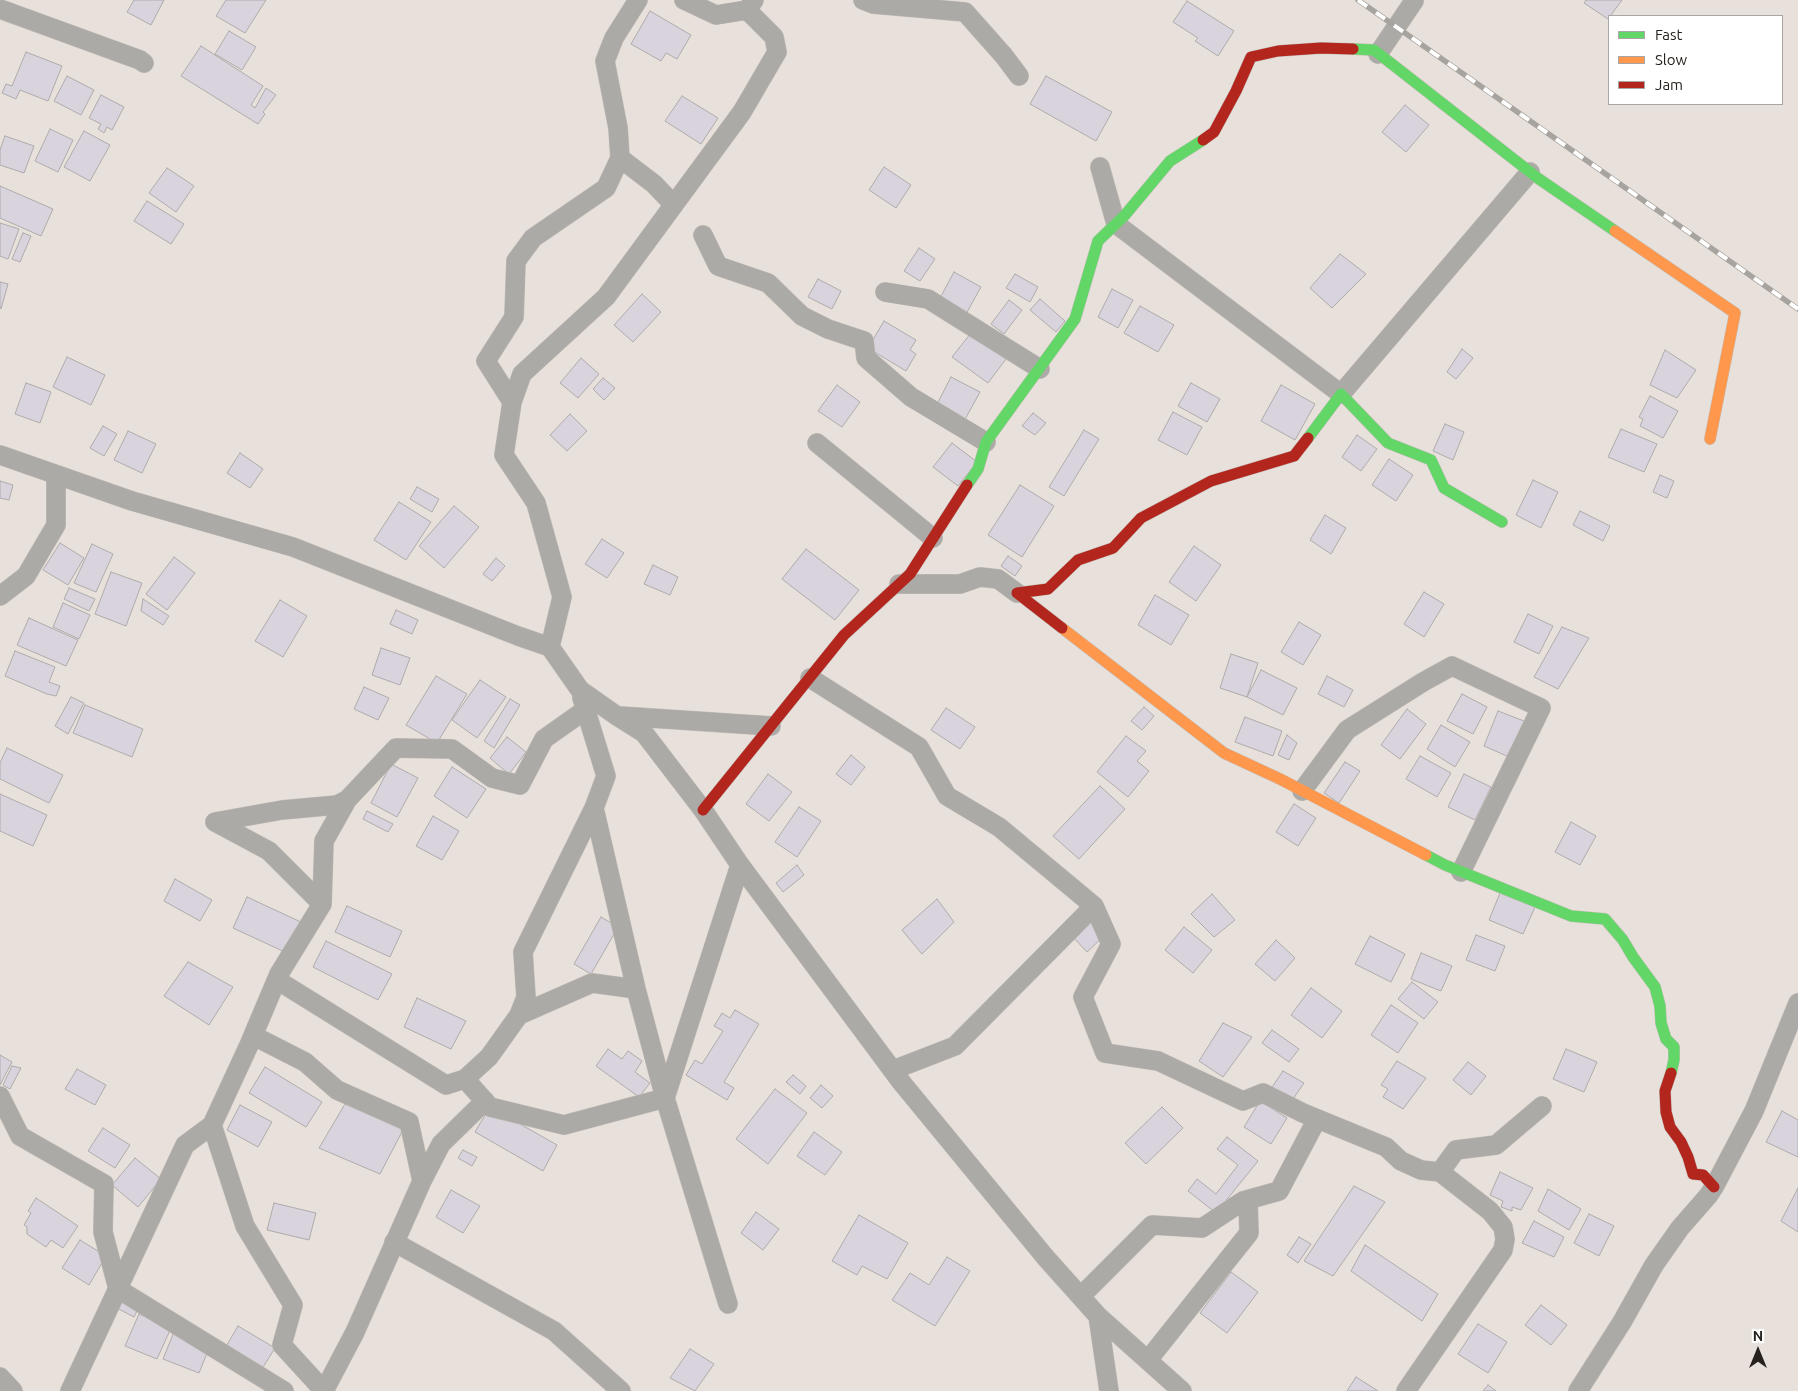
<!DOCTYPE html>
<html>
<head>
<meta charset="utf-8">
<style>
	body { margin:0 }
	#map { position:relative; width:1798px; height:1391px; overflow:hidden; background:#e8e0da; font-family:Ubuntu,sans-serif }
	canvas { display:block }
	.legend { position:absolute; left:1608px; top:15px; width:175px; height:90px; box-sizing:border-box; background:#fff; border:1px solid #a9a6a5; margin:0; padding:6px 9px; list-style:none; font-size:15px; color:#27211d }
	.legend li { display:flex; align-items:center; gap:10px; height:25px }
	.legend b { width:25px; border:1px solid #a9a6a5 }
	.north { position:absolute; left:1733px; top:1326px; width:50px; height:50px; -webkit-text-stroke:4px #fff; paint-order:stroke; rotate:0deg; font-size:14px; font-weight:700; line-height:20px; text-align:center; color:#27211d }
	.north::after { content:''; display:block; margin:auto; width:18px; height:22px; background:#27211d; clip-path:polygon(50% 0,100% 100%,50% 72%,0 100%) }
</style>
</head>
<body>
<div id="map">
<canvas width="1798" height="1391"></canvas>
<ul class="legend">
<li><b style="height:6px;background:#63d668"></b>Fast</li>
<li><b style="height:6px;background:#ff974d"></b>Slow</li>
<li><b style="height:6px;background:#b3261e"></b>Jam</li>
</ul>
<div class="north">N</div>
</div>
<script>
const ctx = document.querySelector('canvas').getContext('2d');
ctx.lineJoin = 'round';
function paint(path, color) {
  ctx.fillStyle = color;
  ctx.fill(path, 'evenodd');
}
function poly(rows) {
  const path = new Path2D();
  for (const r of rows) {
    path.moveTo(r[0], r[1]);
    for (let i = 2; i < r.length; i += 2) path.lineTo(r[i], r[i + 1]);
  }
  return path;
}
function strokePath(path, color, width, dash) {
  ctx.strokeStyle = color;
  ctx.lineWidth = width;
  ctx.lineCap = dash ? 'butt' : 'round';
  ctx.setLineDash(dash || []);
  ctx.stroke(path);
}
const building = poly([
	[134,0,164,0,151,25,127,12,134,0],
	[226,0,266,0,245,33,216,16,226,0],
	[1586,0,1622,0,1608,19,1584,3,1586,0],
	[1187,1,1234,31,1218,56,1195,41,1198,38,1173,22,1187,1],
	[650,11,691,35,677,59,666,53,661,61,631,44,650,11],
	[229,31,256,47,242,70,215,54,229,31],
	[201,46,263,86,251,105,255,108,266,88,276,95,263,112,265,114,258,124,181,76,201,46],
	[26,52,62,66,48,101,20,90,16,99,2,93,6,84,12,86,26,52],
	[67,76,94,90,81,115,54,101,67,76],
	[1046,76,1112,112,1096,141,1030,104,1046,76],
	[101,95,124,107,112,130,107,127,104,133,98,129,101,124,89,118,101,95],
	[682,96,718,118,701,144,665,121,682,96],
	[1405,105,1429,125,1406,152,1382,132,1405,105],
	[50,129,73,140,58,172,35,161,50,129],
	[84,131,110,145,90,181,64,167,84,131],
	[5,136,34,146,24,173,0,165,0,150,5,136],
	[884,167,911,185,896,208,869,190,884,167],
	[167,168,194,186,176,212,149,193,167,168],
	[0,186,53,209,41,236,0,218,0,186],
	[147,201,184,224,171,244,134,221,147,201],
	[0,223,19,229,8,259,0,256,0,223],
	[23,233,31,236,20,262,12,259,23,233],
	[919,248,935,259,920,281,904,271,919,248],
	[1340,254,1366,274,1332,308,1310,288,1340,254],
	[954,272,981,287,966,314,939,300,954,272],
	[1015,274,1038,287,1030,302,1006,288,1015,274],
	[818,279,841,291,832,309,808,297,818,279],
	[0,282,8,284,1,309,0,308,0,282],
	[1112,289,1133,300,1118,328,1098,317,1112,289],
	[642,294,661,312,633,342,614,325,642,294],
	[1040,299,1065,321,1056,332,1030,310,1040,299],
	[1009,300,1022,310,1004,334,991,324,1009,300],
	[1140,306,1174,325,1158,352,1124,333,1140,306],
	[884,321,916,340,910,350,916,354,906,371,868,348,884,321],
	[971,333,1006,359,988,383,952,357,971,333],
	[1462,349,1473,358,1456,379,1447,372,1462,349],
	[1665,350,1696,370,1677,398,1650,385,1665,350],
	[67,357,105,375,91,405,53,387,67,357],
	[581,358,599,374,578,398,560,383,581,358],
	[951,377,980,392,963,423,935,408,951,377],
	[603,378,615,388,604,400,593,389,603,378],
	[26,383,51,392,40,423,15,414,26,383],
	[1191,383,1220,399,1207,422,1178,406,1191,383],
	[837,385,860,402,842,427,818,411,837,385],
	[1281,385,1315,404,1295,440,1261,421,1281,385],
	[1650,396,1678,411,1663,438,1640,426,1643,419,1639,417,1650,396],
	[1173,412,1202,427,1187,455,1158,440,1173,412],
	[1033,413,1046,423,1035,435,1022,426,1033,413],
	[570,414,587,431,567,451,550,435,570,414],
	[1445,424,1464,432,1453,460,1433,451,1445,424],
	[103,426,117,434,104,456,90,448,103,426],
	[1621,429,1657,444,1644,472,1608,457,1621,429],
	[1084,430,1099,439,1064,496,1049,487,1084,430],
	[128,431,156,444,142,473,114,460,128,431],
	[1357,435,1377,449,1361,471,1342,457,1357,435],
	[952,443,977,462,958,486,933,467,952,443],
	[240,453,263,469,250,488,227,473,240,453],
	[1389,459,1413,475,1396,501,1372,485,1389,459],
	[1660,475,1674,481,1667,498,1653,492,1660,475],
	[1533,480,1558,492,1541,528,1516,515,1533,480],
	[0,481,13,485,9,500,0,498,0,481],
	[1020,485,1054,506,1022,557,988,535,1020,485],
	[417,487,439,499,432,512,410,499,417,487],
	[399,502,431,522,406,560,374,540,399,502],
	[454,506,479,527,444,568,419,546,454,506],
	[1580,511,1610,526,1603,541,1573,525,1580,511],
	[1325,515,1346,528,1331,554,1310,540,1325,515],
	[602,539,624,553,607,578,585,564,602,539],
	[60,543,84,558,68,585,43,570,60,543],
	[92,544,113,554,96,592,74,583,92,544],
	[1194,546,1221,565,1196,601,1169,582,1194,546],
	[806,549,859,590,835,620,782,579,806,549],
	[1008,556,1022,566,1015,576,1001,566,1008,556],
	[174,557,195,573,167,610,146,594,174,557],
	[496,558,505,566,492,581,483,574,496,558],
	[653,565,678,577,670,595,644,584,653,565],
	[111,572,142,583,126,626,95,614,111,572],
	[69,588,95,599,89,611,64,599,69,588],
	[1424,592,1444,604,1424,637,1404,624,1424,592],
	[1155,595,1189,615,1171,645,1138,625,1155,595],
	[143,599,169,616,163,625,141,611,143,599],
	[280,600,307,616,283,657,255,641,280,600],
	[63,603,90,615,79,639,53,627,63,603],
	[396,610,418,620,412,634,390,624,396,610],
	[1528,614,1553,626,1539,654,1514,642,1528,614],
	[29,618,78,640,66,666,17,645,29,618],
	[1299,622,1321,635,1303,665,1281,652,1299,622],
	[1562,627,1589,638,1558,689,1534,677,1562,627],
	[381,648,410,658,400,685,372,675,381,648],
	[15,651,55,667,49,682,60,686,56,696,47,694,5,676,15,651],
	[1231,654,1258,663,1247,697,1220,688,1231,654],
	[1261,670,1297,688,1283,715,1247,697,1261,670],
	[436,676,467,694,437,743,406,725,436,676],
	[1327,676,1353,690,1344,707,1318,694,1327,676],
	[480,680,506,697,477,738,452,720,480,680],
	[364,687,389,698,378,720,354,709,364,687],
	[1462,694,1487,707,1473,734,1447,721,1462,694],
	[71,697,84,703,68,734,55,726,71,697],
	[510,699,520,705,494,748,484,741,510,699],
	[85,705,143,729,132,757,73,733,85,705],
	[1144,707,1154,716,1142,730,1131,721,1144,707],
	[946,708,975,727,960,749,931,730,946,708],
	[1407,709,1426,724,1400,759,1381,745,1407,709],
	[1498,711,1524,721,1509,757,1484,746,1498,711],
	[1245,717,1282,731,1273,756,1235,742,1245,717],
	[1441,725,1470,742,1455,767,1427,749,1441,725],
	[1287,735,1297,743,1289,760,1278,755,1287,735],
	[1126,736,1146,751,1137,761,1149,771,1128,797,1097,772,1126,736],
	[507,737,526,752,509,774,490,758,507,737],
	[7,748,63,775,49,803,0,779,0,763,7,748],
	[851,755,865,767,851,785,836,774,851,755],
	[1420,756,1451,773,1437,797,1406,779,1420,756],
	[1345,762,1360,771,1339,803,1324,793,1345,762],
	[391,764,418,778,397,817,371,803,391,764],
	[452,767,486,789,467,818,434,796,452,767],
	[768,774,792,792,769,821,746,804,768,774],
	[1464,774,1491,787,1475,820,1448,807,1464,774],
	[1100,786,1125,809,1079,859,1053,836,1100,786],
	[0,794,47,815,33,846,0,831,0,794],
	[1294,804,1316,818,1298,846,1276,832,1294,804],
	[799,807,821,821,797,857,775,842,799,807],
	[367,811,393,824,388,832,363,819,367,811],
	[433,816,459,831,442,860,416,846,433,816],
	[1571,822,1596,836,1580,865,1555,852,1571,822],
	[797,865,804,875,783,892,776,883,797,865],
	[175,879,212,900,200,921,164,901,175,879],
	[1500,893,1535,907,1523,934,1489,920,1500,893],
	[1212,894,1235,920,1214,937,1191,914,1212,894],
	[247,897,303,923,289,954,233,928,247,897],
	[937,899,954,922,922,954,902,930,937,899],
	[347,906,402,931,390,957,335,932,347,906],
	[601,917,618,927,591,974,574,964,601,917],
	[1088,920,1104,936,1087,952,1072,936,1088,920],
	[1184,927,1212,950,1193,973,1165,950,1184,927],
	[1476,935,1505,946,1495,971,1466,960,1476,935],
	[1370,936,1405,954,1391,982,1355,964,1370,936],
	[1276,940,1295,958,1275,981,1255,964,1276,940],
	[326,941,392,974,378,1000,313,967,326,941],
	[1421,953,1452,966,1441,991,1411,979,1421,953],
	[188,962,233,987,209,1025,164,996,188,962],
	[1412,982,1438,1002,1424,1019,1398,999,1412,982],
	[1311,988,1342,1011,1322,1038,1291,1015,1311,988],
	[417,998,466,1021,451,1049,404,1027,417,998],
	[1391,1005,1418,1023,1398,1053,1371,1035,1391,1005],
	[735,1010,759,1024,724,1082,734,1088,727,1100,686,1075,695,1060,702,1064,723,1031,714,1026,722,1013,730,1018,735,1010],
	[1223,1023,1252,1037,1223,1077,1199,1061,1223,1023],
	[1272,1030,1299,1049,1289,1062,1262,1043,1272,1030],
	[608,1049,622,1059,628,1051,642,1061,635,1072,650,1083,639,1097,596,1066,608,1049],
	[1566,1049,1597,1062,1584,1092,1553,1079,1566,1049],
	[0,1055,12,1062,0,1085,0,1055],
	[1397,1061,1426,1078,1403,1109,1383,1097,1388,1089,1381,1085,1397,1061],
	[1468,1062,1486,1076,1471,1095,1453,1080,1468,1062],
	[12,1066,21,1068,10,1089,3,1085,12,1066],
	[265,1067,322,1102,306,1127,249,1093,265,1067],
	[77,1069,106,1085,95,1105,65,1089,77,1069],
	[1283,1071,1304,1083,1289,1105,1270,1090,1283,1071],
	[793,1075,806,1086,800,1094,786,1082,793,1075],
	[821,1085,833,1096,822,1108,810,1098,821,1085],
	[775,1089,807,1113,768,1164,736,1139,775,1089],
	[1260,1101,1287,1118,1271,1144,1244,1127,1260,1101],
	[345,1104,404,1128,380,1174,319,1148,345,1104],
	[240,1105,272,1122,258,1147,227,1130,240,1105],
	[490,1107,557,1145,543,1171,475,1132,490,1107],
	[1162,1107,1183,1128,1146,1164,1125,1143,1162,1107],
	[1782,1111,1798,1120,1798,1157,1766,1142,1782,1111],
	[103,1128,130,1145,115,1168,88,1151,103,1128],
	[814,1132,842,1152,825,1175,797,1156,814,1132],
	[1227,1137,1258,1161,1216,1213,1188,1191,1197,1179,1216,1194,1238,1165,1217,1149,1227,1137],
	[463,1150,477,1157,472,1166,458,1158,463,1150],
	[135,1158,161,1179,138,1207,112,1185,135,1158],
	[1500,1172,1533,1188,1521,1210,1512,1207,1512,1211,1501,1207,1503,1201,1490,1195,1500,1172],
	[1354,1186,1385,1202,1333,1276,1304,1261,1354,1186],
	[1798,1188,1798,1232,1781,1221,1798,1188],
	[1548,1189,1581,1209,1569,1230,1538,1211,1548,1189],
	[451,1190,480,1206,463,1233,436,1217,451,1190],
	[36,1198,78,1226,63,1248,51,1240,46,1247,27,1234,27,1227,24,1225,31,1213,28,1211,36,1198],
	[274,1203,316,1213,309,1240,267,1230,274,1203],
	[756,1212,779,1229,763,1250,741,1233,756,1212],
	[1589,1214,1614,1226,1599,1256,1574,1243,1589,1214],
	[859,1215,908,1243,887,1279,862,1266,857,1275,832,1261,859,1215],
	[1534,1221,1564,1237,1554,1257,1522,1243,1534,1221],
	[1299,1237,1311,1244,1298,1263,1287,1255,1299,1237],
	[80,1240,106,1256,89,1285,62,1268,80,1240],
	[1365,1245,1438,1294,1422,1321,1351,1271,1365,1245],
	[947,1257,970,1271,935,1326,892,1300,910,1273,929,1285,947,1257],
	[1231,1272,1258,1292,1227,1333,1200,1313,1231,1272],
	[123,1296,140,1305,134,1317,117,1308,123,1296],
	[1541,1305,1567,1325,1551,1345,1525,1325,1541,1305],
	[139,1314,171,1328,157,1359,125,1346,139,1314],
	[1478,1324,1507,1342,1488,1373,1458,1354,1478,1324],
	[238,1326,275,1348,260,1372,224,1350,238,1326],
	[174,1332,210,1346,199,1373,163,1359,174,1332],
	[690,1349,714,1364,695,1391,670,1378,690,1349],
	[1356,1377,1378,1391,1347,1391,1356,1377],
	[1488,1385,1496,1391,1483,1391,1488,1385]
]);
paint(building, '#d9d3dd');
strokePath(building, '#aeabab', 1);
const street = poly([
	[638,0,614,38,605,61,618,128,620,158,654,184,674,205],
	[684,0,716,15,747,10],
	[863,0,873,4,965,12,1004,56,1019,76],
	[0,9,140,60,144,63],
	[1378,54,1414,1],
	[1100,167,1116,224,1341,394,1530,172],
	[703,235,718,266,768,283,802,316,828,329,864,341,866,358,911,397,986,442],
	[885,292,928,299,1040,369],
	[512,402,522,374,606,297,742,112,777,52,774,37,747,10,754,0],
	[817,443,933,538],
	[0,455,132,501,293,547,518,636,550,647,580,690,617,716,644,733,703,810,740,865,902,1083,1046,1258,1098,1316,1182,1391],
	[899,584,960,584,980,577,998,579,1017,593],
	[0,596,26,576,56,525,56,475],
	[550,647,562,597,536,503,504,455,512,402,486,361,514,317,516,261,533,238,606,188,620,158],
	[810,678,919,747,947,796,999,827,1094,906,955,1046,893,1070],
	[620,716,771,726],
	[1302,791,1347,730,1423,682,1452,666,1541,708,1461,872],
	[594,808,636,989,665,1098,728,1304],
	[215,822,269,851,322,904],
	[215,822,282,810,337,805,347,800],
	[1094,906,1111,944,1083,997,1105,1053,1158,1061,1243,1101,1263,1093,1303,1113,1386,1147,1401,1161,1421,1170,1440,1172,1490,1211,1503,1227,1505,1239,1503,1250,1406,1391],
	[277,980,446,1085,465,1079,490,1107,564,1125,665,1098,740,865],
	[519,1015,592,983,636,989],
	[254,1036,305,1062,337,1090,409,1122,422,1181,355,1332,324,1391,282,1345,293,1305,245,1226,212,1125,249,1045,279,974,322,904,324,841,347,800,396,748,452,749,492,778,520,785,544,739,585,710],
	[465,1079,489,1057,519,1015,526,997,523,952,594,808,606,776,582,698],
	[0,1096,20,1136,104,1184,103,1232,118,1289,284,1391],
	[1440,1172,1456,1150,1496,1145,1542,1106],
	[422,1181,441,1144,485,1101],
	[394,1242,554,1331,621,1391],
	[1081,1296,1152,1225,1202,1228,1243,1201,1279,1191,1317,1119],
	[1098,1316,1109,1391],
	[1148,1360,1249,1233,1248,1200],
	[0,1377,13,1391],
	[70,1391,185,1145,212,1125],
	[1578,1391,1622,1322,1654,1265,1680,1228,1708,1196,1714,1187,1754,1111,1798,1003]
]);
const fast = poly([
	[1353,49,1374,50,1539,179,1615,231],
	[1308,438,1341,394,1388,443,1431,460,1444,488,1502,522],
	[967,485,978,469,986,442,1075,319,1098,241,1125,215,1170,161,1203,140],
	[1426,855,1445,865,1571,916,1605,919,1623,940,1633,957,1655,987,1660,1006,1661,1023,1666,1039,1674,1047,1674,1060,1671,1073]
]);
const slow = poly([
	[1615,231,1735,313,1710,439],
	[1062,628,1224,753,1280,779,1426,855]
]);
const jam = poly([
	[1203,140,1214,132,1236,91,1251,57,1278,51,1321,48,1353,49],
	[1062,628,1017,593,1048,589,1078,560,1113,548,1141,518,1211,481,1294,456,1308,438],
	[703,810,844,635,910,574,967,485],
	[1671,1073,1665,1091,1666,1112,1670,1127,1681,1142,1688,1157,1693,1174,1703,1175,1714,1187]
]);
strokePath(street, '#c4beb9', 20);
strokePath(fast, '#c4beb9', 12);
strokePath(slow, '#c4beb9', 12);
strokePath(jam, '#c4beb9', 12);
strokePath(street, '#acaaa7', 19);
strokePath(fast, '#63d668', 11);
strokePath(slow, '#ff974d', 11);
strokePath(jam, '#b3261e', 11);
const rail = poly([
	[1358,0,1798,309]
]);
strokePath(rail, '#a7a39e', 5.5);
strokePath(rail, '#fff', 4, [11]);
</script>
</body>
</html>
